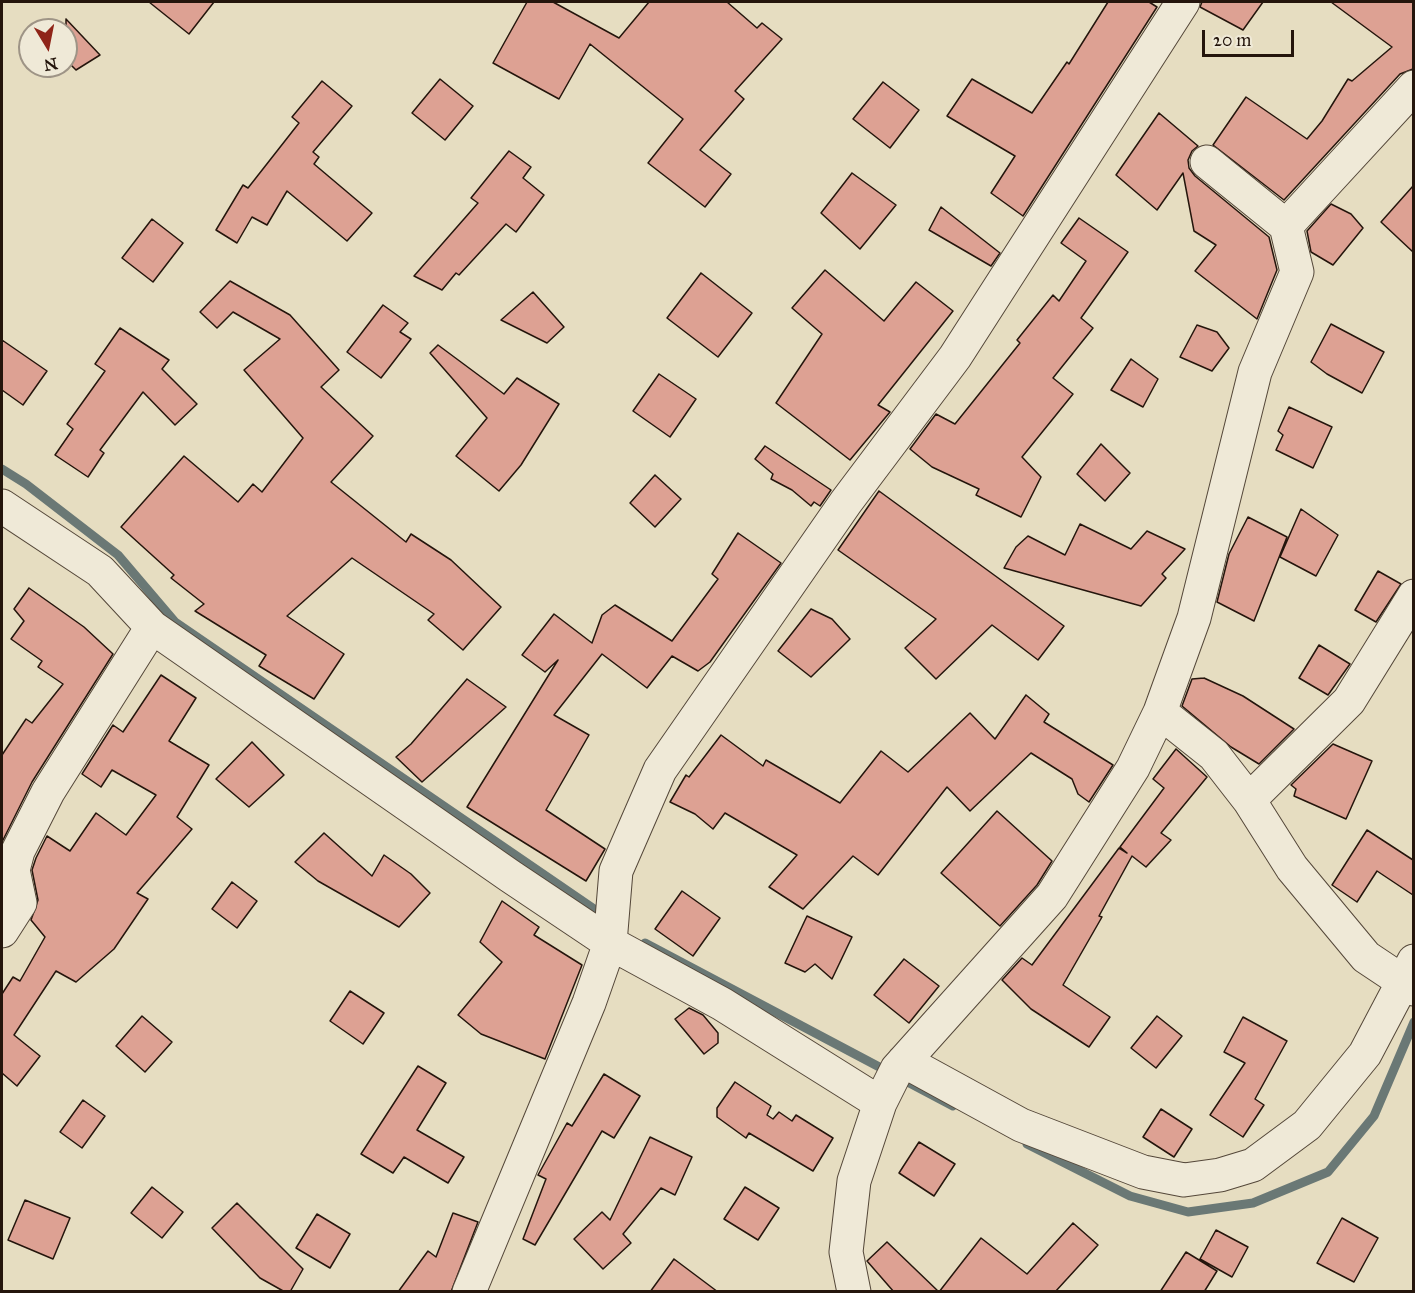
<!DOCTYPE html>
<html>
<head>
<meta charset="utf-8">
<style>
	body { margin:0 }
	#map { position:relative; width:1415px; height:1293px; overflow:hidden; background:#e6ddc1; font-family:"IM FELL Great Primer",serif }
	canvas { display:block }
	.frame { position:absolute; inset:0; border:3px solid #24150c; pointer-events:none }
	.north { position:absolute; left:18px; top:18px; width:60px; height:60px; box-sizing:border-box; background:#efe9d7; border:2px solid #9e9486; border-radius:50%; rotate:170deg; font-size:16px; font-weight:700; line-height:24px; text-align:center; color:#24150c }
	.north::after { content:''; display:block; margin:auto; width:21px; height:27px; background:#8f2418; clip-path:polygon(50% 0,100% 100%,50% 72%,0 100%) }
	.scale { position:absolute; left:1202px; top:30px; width:92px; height:27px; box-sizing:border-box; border:3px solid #24150c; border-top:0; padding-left:8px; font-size:18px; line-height:21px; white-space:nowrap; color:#24150c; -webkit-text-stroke:4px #efe9d7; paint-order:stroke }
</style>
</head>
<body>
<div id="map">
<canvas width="1415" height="1293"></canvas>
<div class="frame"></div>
<div class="north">N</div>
<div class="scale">20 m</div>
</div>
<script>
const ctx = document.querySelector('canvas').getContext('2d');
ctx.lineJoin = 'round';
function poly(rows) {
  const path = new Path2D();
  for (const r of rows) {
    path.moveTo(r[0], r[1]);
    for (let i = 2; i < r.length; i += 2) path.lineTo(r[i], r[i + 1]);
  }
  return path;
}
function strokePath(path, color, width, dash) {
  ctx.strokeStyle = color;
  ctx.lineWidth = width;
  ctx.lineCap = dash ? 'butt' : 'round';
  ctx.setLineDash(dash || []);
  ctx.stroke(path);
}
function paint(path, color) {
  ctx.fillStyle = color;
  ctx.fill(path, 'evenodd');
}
strokePath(poly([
	[2,469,26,484,118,555,175,622,594,909],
	[645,943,953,1106],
	[1027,1144,1130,1196,1188,1212,1253,1203,1328,1172,1374,1116,1414,1022]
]), '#6a7875', 9);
const building = poly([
	[149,2,214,2,189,34,149,2],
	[527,2,553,2,619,38,649,2,727,2,757,28,762,23,782,39,735,91,744,99,700,150,731,174,705,207,648,163,683,119,590,44,559,99,493,63,527,2],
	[1108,2,1149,2,1157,7,1023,216,991,193,1015,156,947,116,972,79,1032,113,1067,62,1069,64,1108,2],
	[1202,2,1263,2,1243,30,1200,7,1202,2],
	[1331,2,1413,2,1413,69,1400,74,1284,200,1213,145,1246,97,1307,139,1322,121,1348,79,1352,81,1392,47,1331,2],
	[66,19,100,55,76,70,66,60,66,19],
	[440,79,473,106,445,140,412,113,440,79],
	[322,81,352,106,313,152,319,157,314,164,372,213,347,241,287,191,267,225,252,217,237,243,216,230,243,185,248,188,299,123,292,117,322,81],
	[883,82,919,110,890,148,853,119,883,82],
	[1159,113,1198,146,1192,151,1188,160,1189,168,1195,176,1269,237,1277,270,1257,319,1195,271,1216,245,1194,231,1183,173,1157,210,1116,175,1159,113],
	[509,151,531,167,523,178,544,195,516,232,506,224,459,275,456,273,442,290,414,276,478,203,471,198,509,151],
	[852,173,896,205,860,249,821,213,852,173],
	[1413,186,1413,252,1381,222,1413,186],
	[1331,204,1351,214,1363,228,1333,265,1311,252,1307,231,1331,204],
	[941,207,1000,253,991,266,929,230,941,207],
	[1079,218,1128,252,1081,318,1093,328,1053,378,1073,394,1022,457,1041,477,1021,517,976,495,979,489,932,467,910,449,936,414,955,424,1020,343,1017,340,1053,295,1059,301,1086,261,1061,243,1079,218],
	[152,219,183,243,153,282,122,258,152,219],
	[825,270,884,321,916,282,953,311,878,405,890,412,850,460,776,403,822,334,792,308,825,270],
	[701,273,752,313,718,357,667,318,701,273],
	[230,281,290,315,339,370,321,387,373,436,331,482,406,542,411,534,451,560,501,607,463,650,428,620,434,614,352,558,287,616,344,654,314,699,259,666,266,655,195,611,204,604,171,578,174,575,121,527,184,456,238,502,253,484,262,492,303,438,244,370,280,339,233,312,217,328,200,312,230,281],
	[533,292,564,327,547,343,501,320,533,292],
	[383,305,408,323,400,332,411,339,381,378,347,352,383,305],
	[1331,324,1384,352,1362,393,1327,374,1311,362,1331,324],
	[1197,325,1217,332,1229,348,1212,371,1180,357,1197,325],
	[120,328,169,360,162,369,197,404,175,425,143,392,100,450,104,453,88,477,55,455,73,429,67,424,105,371,95,364,120,328],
	[2,340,47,371,23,405,2,390,2,340],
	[438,345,504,394,517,378,559,404,521,465,499,491,456,456,487,418,430,353,438,345],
	[1131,359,1158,379,1143,407,1111,390,1131,359],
	[659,374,696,399,670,437,633,411,659,374],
	[1289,407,1332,427,1313,468,1276,450,1283,435,1278,431,1289,407],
	[1101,444,1130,473,1105,501,1077,474,1101,444],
	[765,446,831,490,820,506,814,502,811,506,792,490,771,479,773,474,755,459,765,446],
	[655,475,681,499,655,527,630,503,655,475],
	[879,491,1064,626,1038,660,992,625,936,679,905,648,936,619,838,550,879,491],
	[1301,509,1338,535,1316,576,1280,557,1301,509],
	[1248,517,1287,537,1254,621,1217,602,1229,554,1248,517],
	[1080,524,1131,549,1147,531,1185,549,1162,574,1166,578,1141,606,1004,568,1016,547,1028,536,1065,555,1080,524],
	[738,533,781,563,710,662,698,671,672,656,647,688,602,654,554,715,589,735,546,810,605,849,586,881,467,807,558,660,545,672,522,655,554,614,592,643,602,615,615,605,672,641,718,579,712,574,738,533],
	[1378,571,1401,584,1376,622,1355,610,1378,571],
	[29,588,84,627,113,654,32,782,2,842,2,755,26,719,32,723,63,684,38,667,42,661,11,639,24,621,14,609,29,588],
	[811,609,832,619,850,639,811,677,778,651,811,609],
	[1319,645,1350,664,1328,695,1299,678,1319,645],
	[161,675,196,698,169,741,209,765,177,817,192,829,137,893,148,899,114,949,76,982,56,971,14,1035,40,1056,17,1086,2,1073,2,994,13,977,20,981,45,937,31,920,38,900,32,870,36,858,47,836,70,851,96,813,126,835,156,795,112,770,101,787,82,774,113,725,123,732,161,675],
	[1204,678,1243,696,1294,729,1259,764,1231,747,1182,706,1192,679,1204,678],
	[467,679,506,707,422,782,396,757,411,744,467,679],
	[1026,695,1049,714,1044,722,1113,765,1089,802,1078,794,1072,779,1031,753,970,811,947,787,878,875,853,856,803,909,769,887,797,855,725,813,713,829,695,814,670,802,686,775,689,777,721,735,763,766,766,760,840,803,881,751,908,772,970,713,995,739,1026,695],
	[252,742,284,775,249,807,216,779,252,742],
	[1333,744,1372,761,1346,819,1294,796,1296,789,1291,785,1333,744],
	[1176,749,1207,777,1161,833,1171,840,1146,867,1132,856,1099,916,1102,917,1063,985,1110,1017,1089,1047,1031,1009,1002,980,1022,958,1032,965,1119,848,1127,853,1120,847,1164,788,1153,779,1176,749],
	[997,811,1052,861,1037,885,1000,926,941,873,997,811],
	[1367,830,1413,860,1413,895,1377,871,1357,902,1332,885,1367,830],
	[324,833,372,876,384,855,411,874,430,893,399,927,318,881,295,862,324,833],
	[232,882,257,901,237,928,212,909,232,882],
	[682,891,720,918,693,956,655,929,682,891],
	[502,901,539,927,534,935,582,965,545,1059,481,1034,458,1015,502,962,480,942,502,901],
	[807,916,852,937,832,979,815,964,805,972,785,963,807,916],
	[904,959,939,986,909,1023,874,995,904,959],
	[350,991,384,1013,363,1044,330,1021,350,991],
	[689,1008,703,1015,718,1033,718,1043,704,1054,675,1019,689,1008],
	[142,1016,172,1042,145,1072,116,1046,142,1016],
	[1157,1016,1182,1036,1156,1068,1131,1048,1157,1016],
	[1243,1017,1287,1041,1255,1099,1264,1105,1243,1137,1210,1115,1245,1063,1224,1052,1243,1017],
	[418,1066,446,1083,417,1130,464,1157,448,1183,404,1157,393,1173,361,1154,418,1066],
	[604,1074,640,1096,614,1138,602,1131,535,1245,523,1239,546,1179,538,1175,567,1123,572,1126,604,1074],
	[735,1082,771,1106,767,1115,773,1119,779,1112,792,1121,796,1115,833,1138,813,1171,749,1133,746,1138,717,1117,717,1108,735,1082],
	[83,1100,105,1116,82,1148,60,1132,83,1100],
	[1161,1109,1192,1129,1174,1157,1143,1137,1161,1109],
	[650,1137,692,1157,675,1195,661,1188,623,1234,631,1243,603,1269,574,1239,602,1212,610,1220,650,1137],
	[919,1142,955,1164,934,1196,899,1173,919,1142],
	[152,1187,183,1212,162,1238,131,1213,152,1187],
	[745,1187,779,1208,758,1240,724,1219,745,1187],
	[25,1200,70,1218,53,1259,8,1240,25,1200],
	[237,1203,303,1269,290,1292,285,1292,260,1278,212,1228,237,1203],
	[453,1213,478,1222,451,1292,398,1292,428,1251,436,1257,453,1213],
	[317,1214,350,1234,330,1268,296,1248,317,1214],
	[1342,1218,1378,1238,1354,1282,1317,1263,1342,1218],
	[1073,1223,1098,1245,1055,1292,939,1292,981,1238,1027,1274,1073,1223],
	[1216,1230,1248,1247,1232,1277,1200,1259,1216,1230],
	[887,1242,939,1292,894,1292,867,1261,887,1242],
	[1186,1252,1217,1271,1204,1292,1160,1292,1186,1252],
	[674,1259,718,1292,650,1292,674,1259]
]);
paint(building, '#dda193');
strokePath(building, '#24150c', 1.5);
const minor = poly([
	[1207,162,1286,226],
	[2,506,100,571,152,627,510,876,610,943,722,1004,880,1103],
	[1160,712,1214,755,1249,800,1292,868,1366,957,1414,989],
	[1249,800,1349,701,1414,596],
	[2,931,20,903,13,870,18,851,48,792,152,627],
	[904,1061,1021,1125,1143,1172,1184,1180,1220,1175,1253,1165,1307,1125,1365,1054,1414,961],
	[469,1292,589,1003,610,943,616,871,660,770,846,502,955,357,1183,2],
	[854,1292,846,1252,854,1181,880,1103,897,1069,1052,896,1133,768,1160,712,1194,618,1255,372,1297,272,1286,226,1414,87]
]);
strokePath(minor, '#544739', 35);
strokePath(minor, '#efe9d7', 33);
</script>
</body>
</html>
